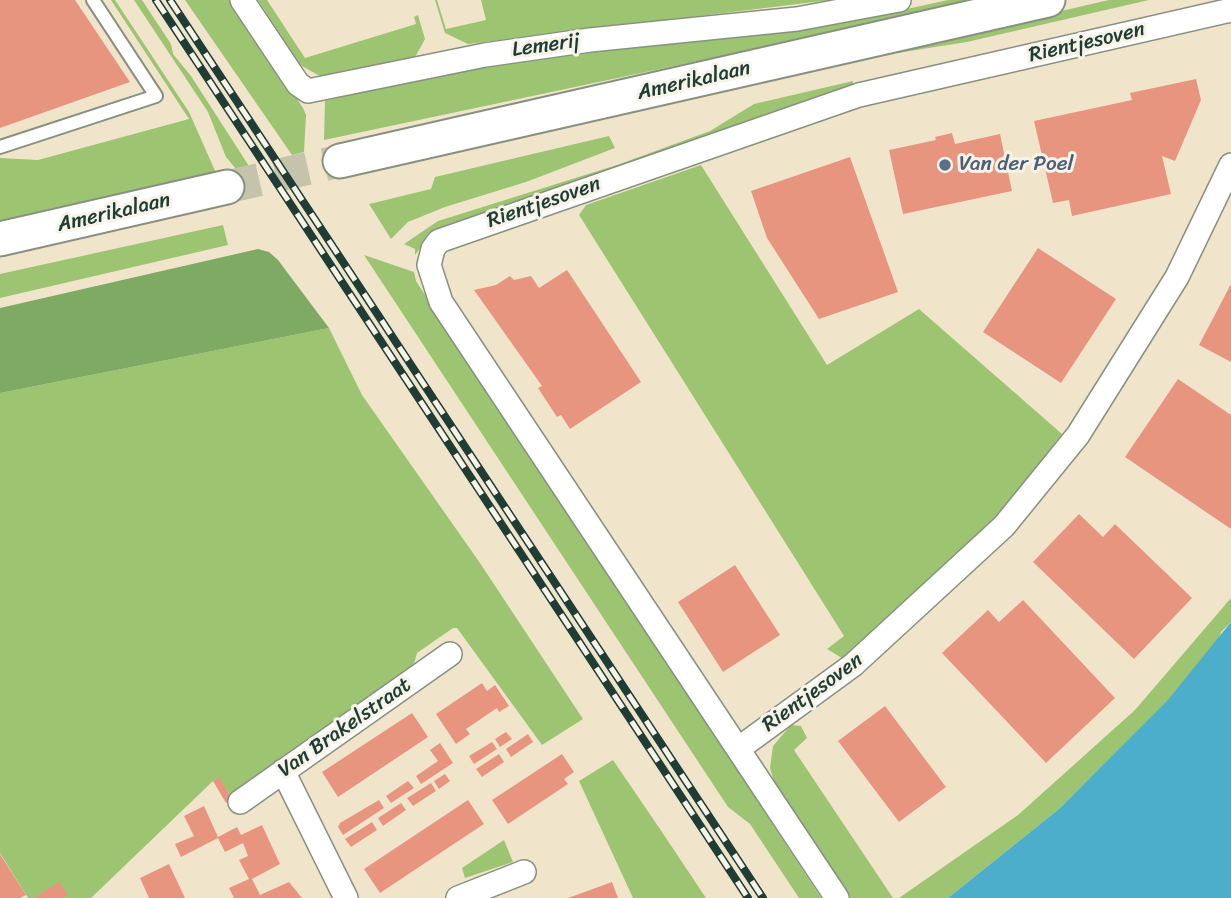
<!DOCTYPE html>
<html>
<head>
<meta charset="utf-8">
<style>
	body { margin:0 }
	canvas { display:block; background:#f0e5cb }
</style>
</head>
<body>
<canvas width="1231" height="898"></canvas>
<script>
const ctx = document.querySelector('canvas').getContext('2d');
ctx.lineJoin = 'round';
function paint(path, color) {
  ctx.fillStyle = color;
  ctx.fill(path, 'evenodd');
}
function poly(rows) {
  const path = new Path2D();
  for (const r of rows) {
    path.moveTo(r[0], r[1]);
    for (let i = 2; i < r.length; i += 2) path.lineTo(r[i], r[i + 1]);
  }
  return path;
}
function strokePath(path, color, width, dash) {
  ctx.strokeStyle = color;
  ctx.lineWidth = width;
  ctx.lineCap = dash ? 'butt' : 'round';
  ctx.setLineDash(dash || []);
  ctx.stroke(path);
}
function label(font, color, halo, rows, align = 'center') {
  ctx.font = font + ' Sriracha,sans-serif';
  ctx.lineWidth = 6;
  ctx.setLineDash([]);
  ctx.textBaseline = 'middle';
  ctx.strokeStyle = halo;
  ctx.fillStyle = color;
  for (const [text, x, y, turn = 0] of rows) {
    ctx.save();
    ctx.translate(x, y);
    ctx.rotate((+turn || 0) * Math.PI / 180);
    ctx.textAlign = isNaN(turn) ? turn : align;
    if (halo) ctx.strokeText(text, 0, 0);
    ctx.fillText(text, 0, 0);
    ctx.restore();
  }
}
paint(poly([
	[111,0,115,0,189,112,216,173,0,223,0,158,38,160,189,119],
	[134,0,142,0,171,44,173,54,191,76,249,166,236,169,226,157,208,112],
	[185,0,232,0,303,108,306,115,304,152,292,155],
	[258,0,267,0,305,58,416,24,414,17,418,15,425,39,414,59,320,76,300,65],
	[435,0,437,0,446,29,486,20,481,0,831,0,468,44,445,33],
	[948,0,987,0,324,140,325,101,408,81,509,60,839,24],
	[1109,0,1149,0,967,42,897,53,896,49],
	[853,81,853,85,622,168,434,230,415,255,415,249,404,244,438,221,620,164,710,131,754,104],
	[609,136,615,148,526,182,445,207,408,222,391,239,369,204,431,189,435,177],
	[701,165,827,365,919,309,1062,434,975,544,903,611,842,658,827,649,844,636,579,215,586,205],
	[223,225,228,245,0,298,0,274],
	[364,255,414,272,416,281,821,898,799,898,750,824,728,807],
	[329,328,362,395,480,563,583,719,542,745,457,628,453,628,417,653,412,671,277,769,230,795,218,778,213,781,91,898,28,898,0,853,0,393],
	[1231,598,1231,622,1221,632,1219,639,1168,701,1059,809,948,898,899,898,1018,815,1135,710],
	[791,725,801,726,807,738,794,750,893,898,847,898,777,792,770,768,773,746],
	[613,760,662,832,706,898,633,898,579,781],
	[504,840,513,862,465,878,462,868]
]), '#9dc571');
paint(poly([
	[258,249,269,252,278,260,329,328,0,393,0,308]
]), '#7eaa63');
paint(poly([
	[1231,622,1231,898,948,898,1059,809,1167,701]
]), '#4daecc');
paint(poly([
	[0,0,75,0,130,82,0,128],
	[1196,79,1201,100,1175,161,1162,156,1171,194,1072,216,1069,200,1053,203,1034,121,1132,100,1130,93],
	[952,133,955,144,1000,134,1012,191,903,214,889,150,936,140,935,137],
	[850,157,898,292,819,319,767,238,751,191],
	[1038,248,1116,299,1061,383,983,332],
	[567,270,641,382,570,429,561,415,557,417,538,388,542,386,474,290,496,285,510,276,514,280,531,276,539,288],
	[1231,284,1231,362,1199,345],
	[1178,379,1231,415,1231,529,1125,457],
	[1079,514,1103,537,1115,524,1192,598,1134,659,1033,562],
	[735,565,780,635,723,672,678,602],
	[1023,600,1115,698,1046,763,942,653,988,610,999,622],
	[482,683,487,691,495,685,509,706,499,712,497,708,466,729,470,734,456,744,436,714],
	[885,706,946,787,899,822,838,741],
	[412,713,428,737,338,797,322,772],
	[506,732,512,739,500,747,495,739],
	[528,734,533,742,511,757,506,749],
	[492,742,497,749,474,764,469,756],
	[440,743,453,763,421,784,416,776,438,761,430,750],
	[499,754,504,762,482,777,476,769],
	[562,754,574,772,564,779,568,784,508,824,492,800],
	[445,774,450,781,439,789,434,781],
	[219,777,232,799,226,803,213,781],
	[408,781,414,788,391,803,386,796],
	[431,783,436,791,413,806,407,798],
	[379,800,384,808,343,835,338,827,340,823],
	[468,800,484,824,380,893,364,869],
	[401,803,406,810,383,826,378,818],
	[204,806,218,837,237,827,241,835,262,825,280,864,252,879,260,895,289,882,302,898,234,898,229,888,249,879,239,860,248,856,243,843,225,852,218,838,181,857,175,844,194,836,184,816],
	[372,822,377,830,351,847,345,839],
	[0,854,26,895,20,898,0,898],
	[169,864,185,898,149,898,140,878],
	[59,882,68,894,63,898,34,898],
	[612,882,618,898,568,898]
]), '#e89580');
strokePath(poly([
	[227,187,340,161]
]), '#c6c3ad', 33, [33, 17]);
const lane = poly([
	[0,147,156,96,93,0]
]);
const street = poly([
	[242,0,298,84,308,91,485,55,590,40,797,19,899,0],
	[1231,10,859,95,439,241,433,249,429,265,441,302,738,749,853,665,1004,526,1078,435,1177,277,1231,165],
	[738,749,837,898],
	[283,771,346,898],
	[240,802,450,654],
	[458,898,524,872]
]);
const secondary = poly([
	[340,161,1048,0],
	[0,239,227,187]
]);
strokePath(lane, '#889180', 16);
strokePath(street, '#889180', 26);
strokePath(secondary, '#889180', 37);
strokePath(lane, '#fff', 12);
strokePath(street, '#fff', 23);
strokePath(secondary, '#fff', 33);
const rail = poly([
	[156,0,748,898],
	[170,0,763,898]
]);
strokePath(rail, '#1f3d34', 8);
strokePath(rail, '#f7f3e8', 5, [16]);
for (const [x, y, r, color] of [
	[945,165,7,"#5c6f8a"]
]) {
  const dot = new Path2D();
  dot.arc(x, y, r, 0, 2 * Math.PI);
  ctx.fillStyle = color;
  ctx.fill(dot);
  strokePath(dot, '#f7f3e8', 2.5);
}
label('21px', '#1f3d34', '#f7f3e8', [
	["Rientjesoven",1087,43,-13],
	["Lemerij",546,46,-8],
	["Amerikalaan",694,81,-13],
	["Rientjesoven",544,203,-19],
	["Amerikalaan",114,213,-13],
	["Rientjesoven",813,693,-36],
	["Van Brakelstraat",345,728,-35]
]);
label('21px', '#4e5e75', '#f7f3e8', [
	["Van der Poel",959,165]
], 'left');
</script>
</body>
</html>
